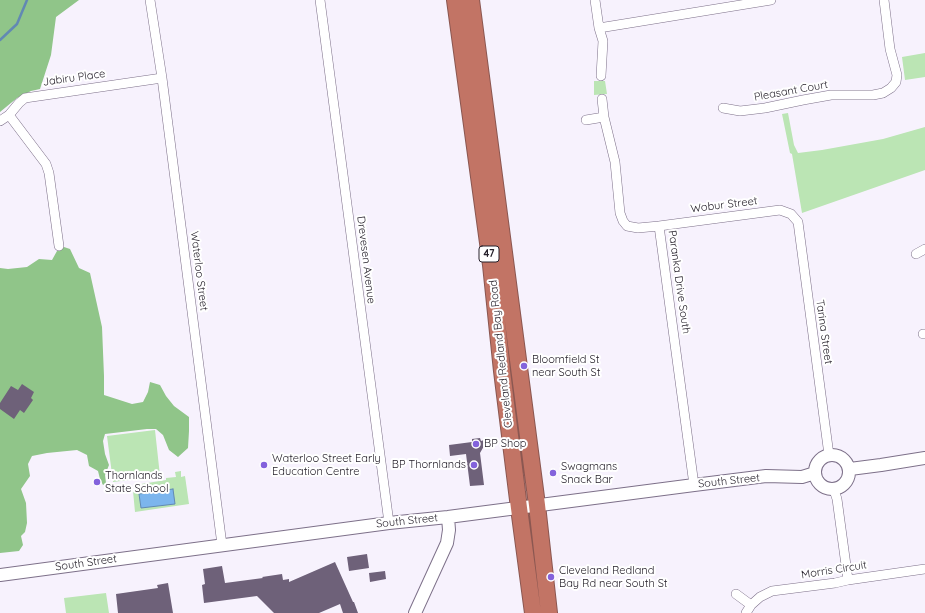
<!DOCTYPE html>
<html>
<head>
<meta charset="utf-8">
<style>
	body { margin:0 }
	canvas { display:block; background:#f7f2fd }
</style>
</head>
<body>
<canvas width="925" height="613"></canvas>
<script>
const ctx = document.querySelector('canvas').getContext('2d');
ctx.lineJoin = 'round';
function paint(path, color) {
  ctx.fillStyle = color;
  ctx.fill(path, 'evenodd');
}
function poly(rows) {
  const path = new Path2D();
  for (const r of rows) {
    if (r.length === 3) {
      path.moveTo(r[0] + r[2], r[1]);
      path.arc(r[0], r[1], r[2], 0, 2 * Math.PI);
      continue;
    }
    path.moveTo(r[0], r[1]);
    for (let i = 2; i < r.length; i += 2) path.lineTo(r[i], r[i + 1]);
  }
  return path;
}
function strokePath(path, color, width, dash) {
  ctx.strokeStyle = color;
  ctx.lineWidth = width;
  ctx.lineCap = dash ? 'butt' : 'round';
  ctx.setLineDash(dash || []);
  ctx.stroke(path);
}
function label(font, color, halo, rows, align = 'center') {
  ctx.font = font + ' Quicksand,sans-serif';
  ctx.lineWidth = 4;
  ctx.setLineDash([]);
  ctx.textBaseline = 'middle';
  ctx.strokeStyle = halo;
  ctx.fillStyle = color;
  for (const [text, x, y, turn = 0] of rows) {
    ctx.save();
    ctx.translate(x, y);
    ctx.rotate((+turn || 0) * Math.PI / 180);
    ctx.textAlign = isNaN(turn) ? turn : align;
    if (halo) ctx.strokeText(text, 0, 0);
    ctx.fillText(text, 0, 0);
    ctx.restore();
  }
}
paint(poly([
	[925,53,925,77,905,80,902,57],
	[594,81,605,81,607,94,594,95],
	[788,113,794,145,798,153,822,150,883,139,925,127,925,170,802,213,792,154,790,153,782,114],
	[155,430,160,476,113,482,107,436],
	[181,471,181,477,185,476,189,504,135,512,133,491,135,491,135,485,166,480,166,478,176,477,175,472],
	[106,593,109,613,66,613,64,598]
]), '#bbe5b4');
paint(poly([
	[0,0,79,0,56,17,51,55,40,89,31,91,17,98,0,112],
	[64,247,70,249,79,268,90,273,102,327,104,376,104,395,132,404,143,402,148,392,150,382,160,385,166,396,174,406,189,417,189,431,188,448,178,457,169,450,163,435,156,429,147,429,105,434,103,441,105,454,109,465,105,475,106,483,103,485,100,479,98,471,89,466,87,455,77,450,47,453,32,456,28,464,30,476,21,489,26,503,27,523,25,532,21,536,23,545,19,551,0,553,0,268,8,269,27,267,39,259,52,260,57,251]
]), '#90c589');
const water = poly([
	[173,489,175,504,141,508,139,494,173,489]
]);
paint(water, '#7cb5ed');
strokePath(water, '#6289b3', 1);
strokePath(poly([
	[0,40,17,24,27,0]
]), '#6289b3', 2.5);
paint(poly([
	[22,384,34,392,31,398,33,400,24,413,20,410,14,419,0,409,0,403,11,386,18,390],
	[480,438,481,441,484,440,484,446,480,453,484,485,470,486,466,454,450,456,449,445,472,442,472,439],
	[367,554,369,568,349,571,347,557],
	[335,562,353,602,354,602,358,613,343,613,340,604,319,613,274,613,257,596,204,603,202,585,205,584,203,569,222,566,225,583,263,578,262,577,282,574,283,580,289,579,289,582],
	[385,571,386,579,370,582,369,573],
	[168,583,173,613,118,613,116,594,158,588,157,585]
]), '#6e6179');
const street = poly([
	[150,0,162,78,222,545],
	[320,0,389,523],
	[595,0,599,28,603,41,601,76],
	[599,28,771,0],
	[602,99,604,117,615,162,620,213,623,221,627,226,638,228,659,226,694,485],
	[723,108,740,111,765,108,803,100,831,95,873,95,883,93,891,88,896,82,897,75,890,49,884,0],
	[9,115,46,164,49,173,59,246],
	[586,120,604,117],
	[0,121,9,115,19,103,25,98,162,78],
	[659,226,780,210,791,214,798,222,829,455],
	[916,254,925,249],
	[923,334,925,334],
	[834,490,837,499,848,580],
	[736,594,751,605],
	[746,613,751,605,760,597,772,591,835,583,848,580,925,569]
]);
const secondary = poly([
	[832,472,17],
	[850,469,881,465,925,458],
	[0,575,389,523,448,517,694,485,766,476,802,477,815,473],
	[415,613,447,543,449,530,448,517]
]);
const highway = poly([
	[455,0,491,265,502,371,519,508,533,613],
	[471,0,537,505,549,613]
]);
strokePath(street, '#7d7089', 10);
strokePath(secondary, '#7d7089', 14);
strokePath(highway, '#8b5751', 18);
strokePath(street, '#fff', 9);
strokePath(secondary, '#fff', 12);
strokePath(highway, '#c27465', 16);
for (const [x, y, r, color] of [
	[524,366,4,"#8362dc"],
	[476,444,4,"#8362dc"],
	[264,465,4,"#8362dc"],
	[474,465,4,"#8362dc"],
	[553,473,4,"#8362dc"],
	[97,482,4,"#8362dc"],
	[551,577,4,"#8362dc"]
]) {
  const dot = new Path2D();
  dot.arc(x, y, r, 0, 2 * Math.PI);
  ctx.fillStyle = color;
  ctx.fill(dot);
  strokePath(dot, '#fff', 1.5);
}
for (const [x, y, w] of [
	[489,254,20]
]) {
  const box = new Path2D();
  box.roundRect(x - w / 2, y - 8, w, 16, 3);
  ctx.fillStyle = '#fff';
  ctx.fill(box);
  strokePath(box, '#26212b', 1);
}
label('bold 10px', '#26212b', null, [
	["47",489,254]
]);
label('11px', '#26212b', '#fff', [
	["Jabiru Place",74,78,-8],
	["Pleasant Court",791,91,-10],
	["Wobur Street",724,205,-7],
	["Drevesen Avenue",366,260,83],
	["Waterloo Street",199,271,83],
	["Paranka Drive South",679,282,82],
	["Tarina Street",824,332,82],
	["Cleveland Redland Bay Road",501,354,-96],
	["South Street",729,481,-6],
	["South Street",407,521,-6],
	["South Street",86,563,-8],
	["Morris Circuit",834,570,-9]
]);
label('11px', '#26212b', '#fff', [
	["Bloomfield St",532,360],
	["near South St",532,373],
	["BP Shop",484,444],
	["Waterloo Street Early",272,459],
	["Education Centre",272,472],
	["BP Thornlands",466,465,"right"],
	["Swagmans",561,467],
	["Snack Bar",561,480],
	["Thornlands",105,476],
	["State School",105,489],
	["Cleveland Redland",559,571],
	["Bay Rd near South St",559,584]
], 'left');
</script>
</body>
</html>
